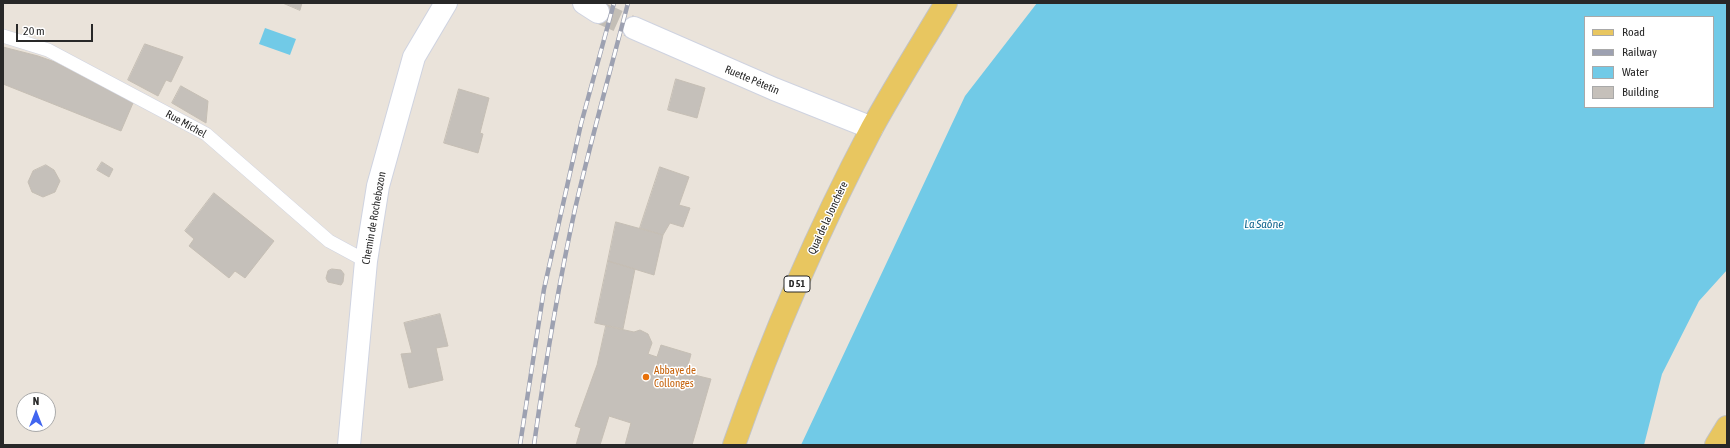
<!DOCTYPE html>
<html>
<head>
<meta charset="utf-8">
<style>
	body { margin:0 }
	#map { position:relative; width:1730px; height:448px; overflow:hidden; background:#eae3da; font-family:"Asap Condensed",sans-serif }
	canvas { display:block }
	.frame { position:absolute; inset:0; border:4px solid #282828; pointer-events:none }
	.legend { position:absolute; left:1584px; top:16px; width:130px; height:92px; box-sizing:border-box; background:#fff; border:1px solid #a9a9a9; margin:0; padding:5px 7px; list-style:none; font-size:12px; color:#282828 }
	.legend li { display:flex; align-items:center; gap:8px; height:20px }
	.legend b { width:20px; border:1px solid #a9a9a9 }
	.north { position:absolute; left:16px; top:392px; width:40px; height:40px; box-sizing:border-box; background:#fff; border:1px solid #a9a9a9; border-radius:50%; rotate:0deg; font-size:11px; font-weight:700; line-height:16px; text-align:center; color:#282828 }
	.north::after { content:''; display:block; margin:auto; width:14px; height:18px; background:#4165f0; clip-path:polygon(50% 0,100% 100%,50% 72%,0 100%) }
	.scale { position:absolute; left:16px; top:24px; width:77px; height:18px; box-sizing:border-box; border:2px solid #282828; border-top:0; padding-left:5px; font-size:12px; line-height:14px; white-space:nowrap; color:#282828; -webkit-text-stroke:3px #fff; paint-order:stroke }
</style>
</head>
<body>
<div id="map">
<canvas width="1730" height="448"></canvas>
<div class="frame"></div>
<ul class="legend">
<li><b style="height:5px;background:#e8c660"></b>Road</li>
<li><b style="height:5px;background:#9da1b1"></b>Railway</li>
<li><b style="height:11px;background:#71cae7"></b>Water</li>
<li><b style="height:11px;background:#c5c0ba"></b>Building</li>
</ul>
<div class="north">N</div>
<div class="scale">20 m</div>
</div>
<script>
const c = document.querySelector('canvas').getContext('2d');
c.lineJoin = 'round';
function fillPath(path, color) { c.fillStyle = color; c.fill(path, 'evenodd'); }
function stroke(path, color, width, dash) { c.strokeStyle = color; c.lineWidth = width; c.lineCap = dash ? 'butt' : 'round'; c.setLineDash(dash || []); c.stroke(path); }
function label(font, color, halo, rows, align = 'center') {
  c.font = font + ' "Asap Condensed",sans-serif'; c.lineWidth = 3; c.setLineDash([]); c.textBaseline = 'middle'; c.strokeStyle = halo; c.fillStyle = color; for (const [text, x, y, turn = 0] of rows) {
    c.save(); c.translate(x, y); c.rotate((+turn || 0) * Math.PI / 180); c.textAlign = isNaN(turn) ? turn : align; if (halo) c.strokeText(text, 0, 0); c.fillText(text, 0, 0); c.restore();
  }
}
const water = new Path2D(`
	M1037 3H1727V270L1699 301 1662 374 1644 445H801L965 96ZM1585 17H1713V107H1585Z
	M265 28 296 39 290 55 259 44Z`);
const building = new Path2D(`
	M283 3H302L300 10Z
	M145 44 183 57 171 82 166 80 158 96 128 80Z
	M3 47 38 56 55 62 133 103 121 131 3 84Z
	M676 79 705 88 697 118 668 110Z
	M181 86 208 101 206 123 172 103Z
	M459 89 489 98 480 133 483 134 478 153 444 143Z
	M102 162 113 169 109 177 97 170Z
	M46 165 54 170 60 181 55 192 43 197 32 192 28 182 33 171Z
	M660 167 689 177 679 205 690 208 683 227 670 223 663 235 640 228Z
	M214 193 274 241 245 278 235 271 229 278 189 246 194 239 185 231Z
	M616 222 663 235 654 275 608 261Z
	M608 261 635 269 623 329 595 323Z
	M332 269 341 270 344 274 343 282 341 285 328 282 326 278 328 271Z
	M440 314 448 346 436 348 443 380 409 388 401 354 412 353 404 323Z
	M606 326 634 332 640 330 648 334 652 343 648 354 657 357 661 345 691 354 686 373 711 379 692 445H625L631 423 609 416 600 445H576L581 428 575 426 597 365Z`);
const minorTunnel = new Path2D(`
	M598 12 634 28`);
const service = new Path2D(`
	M3 36 48 50 206 134 329 241 366 261`);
const minor = new Path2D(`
	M584 3 598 12
	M634 28 774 89 872 128
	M349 445 366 261 378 186 414 57 446 3`);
const primary = new Path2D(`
	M734 445C772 336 818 230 872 128 895 86 921 45 946 3
	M1716 445 1727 427`);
const rail = new Path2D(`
	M520 445 544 289 581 124 614 3
	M534 445C545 366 558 287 575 209 591 140 610 72 628 3`);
const markers = [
	[646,377,4,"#e8710a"]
];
const shields = [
	[797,284,26]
];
const shieldNames = [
	["D 51",797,284]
];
const streetNames = [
	["Ruette Pétetin",752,80,23],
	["Rue Michel",186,124,29],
	["Chemin de Rochebozon",374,218,-80],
	["Quai de la Jonchère",828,218,-65]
];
const foodNames = [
	["Abbaye de",654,371],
	["Collonges",654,384]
];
const waterNames = [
	["La Saône",1264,224]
];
fillPath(water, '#71cae7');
fillPath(building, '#c5c0ba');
stroke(building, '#c5beb4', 1);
stroke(minorTunnel, '#c3beb6', 22, [22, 11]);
stroke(service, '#cfd3e0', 14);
stroke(minor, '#cfd3e0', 24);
stroke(primary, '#c3c3c3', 24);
stroke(service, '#fff', 13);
stroke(minor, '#fff', 22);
stroke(primary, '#e8c660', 22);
stroke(rail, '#9da1b1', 4.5);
stroke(rail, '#fff', 3, [9]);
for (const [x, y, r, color] of markers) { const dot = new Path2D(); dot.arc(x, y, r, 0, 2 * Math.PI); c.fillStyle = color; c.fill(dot); stroke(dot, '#fff', 1.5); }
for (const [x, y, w] of shields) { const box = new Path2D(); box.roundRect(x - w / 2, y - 8, w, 16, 3); c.fillStyle = '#fff'; c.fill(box); stroke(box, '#282828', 1); }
label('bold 10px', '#282828', null, shieldNames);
label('11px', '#282828', '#fff', streetNames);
label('11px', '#c56008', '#fff', foodNames, 'left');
label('italic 12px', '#146790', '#fff', waterNames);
</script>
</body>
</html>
